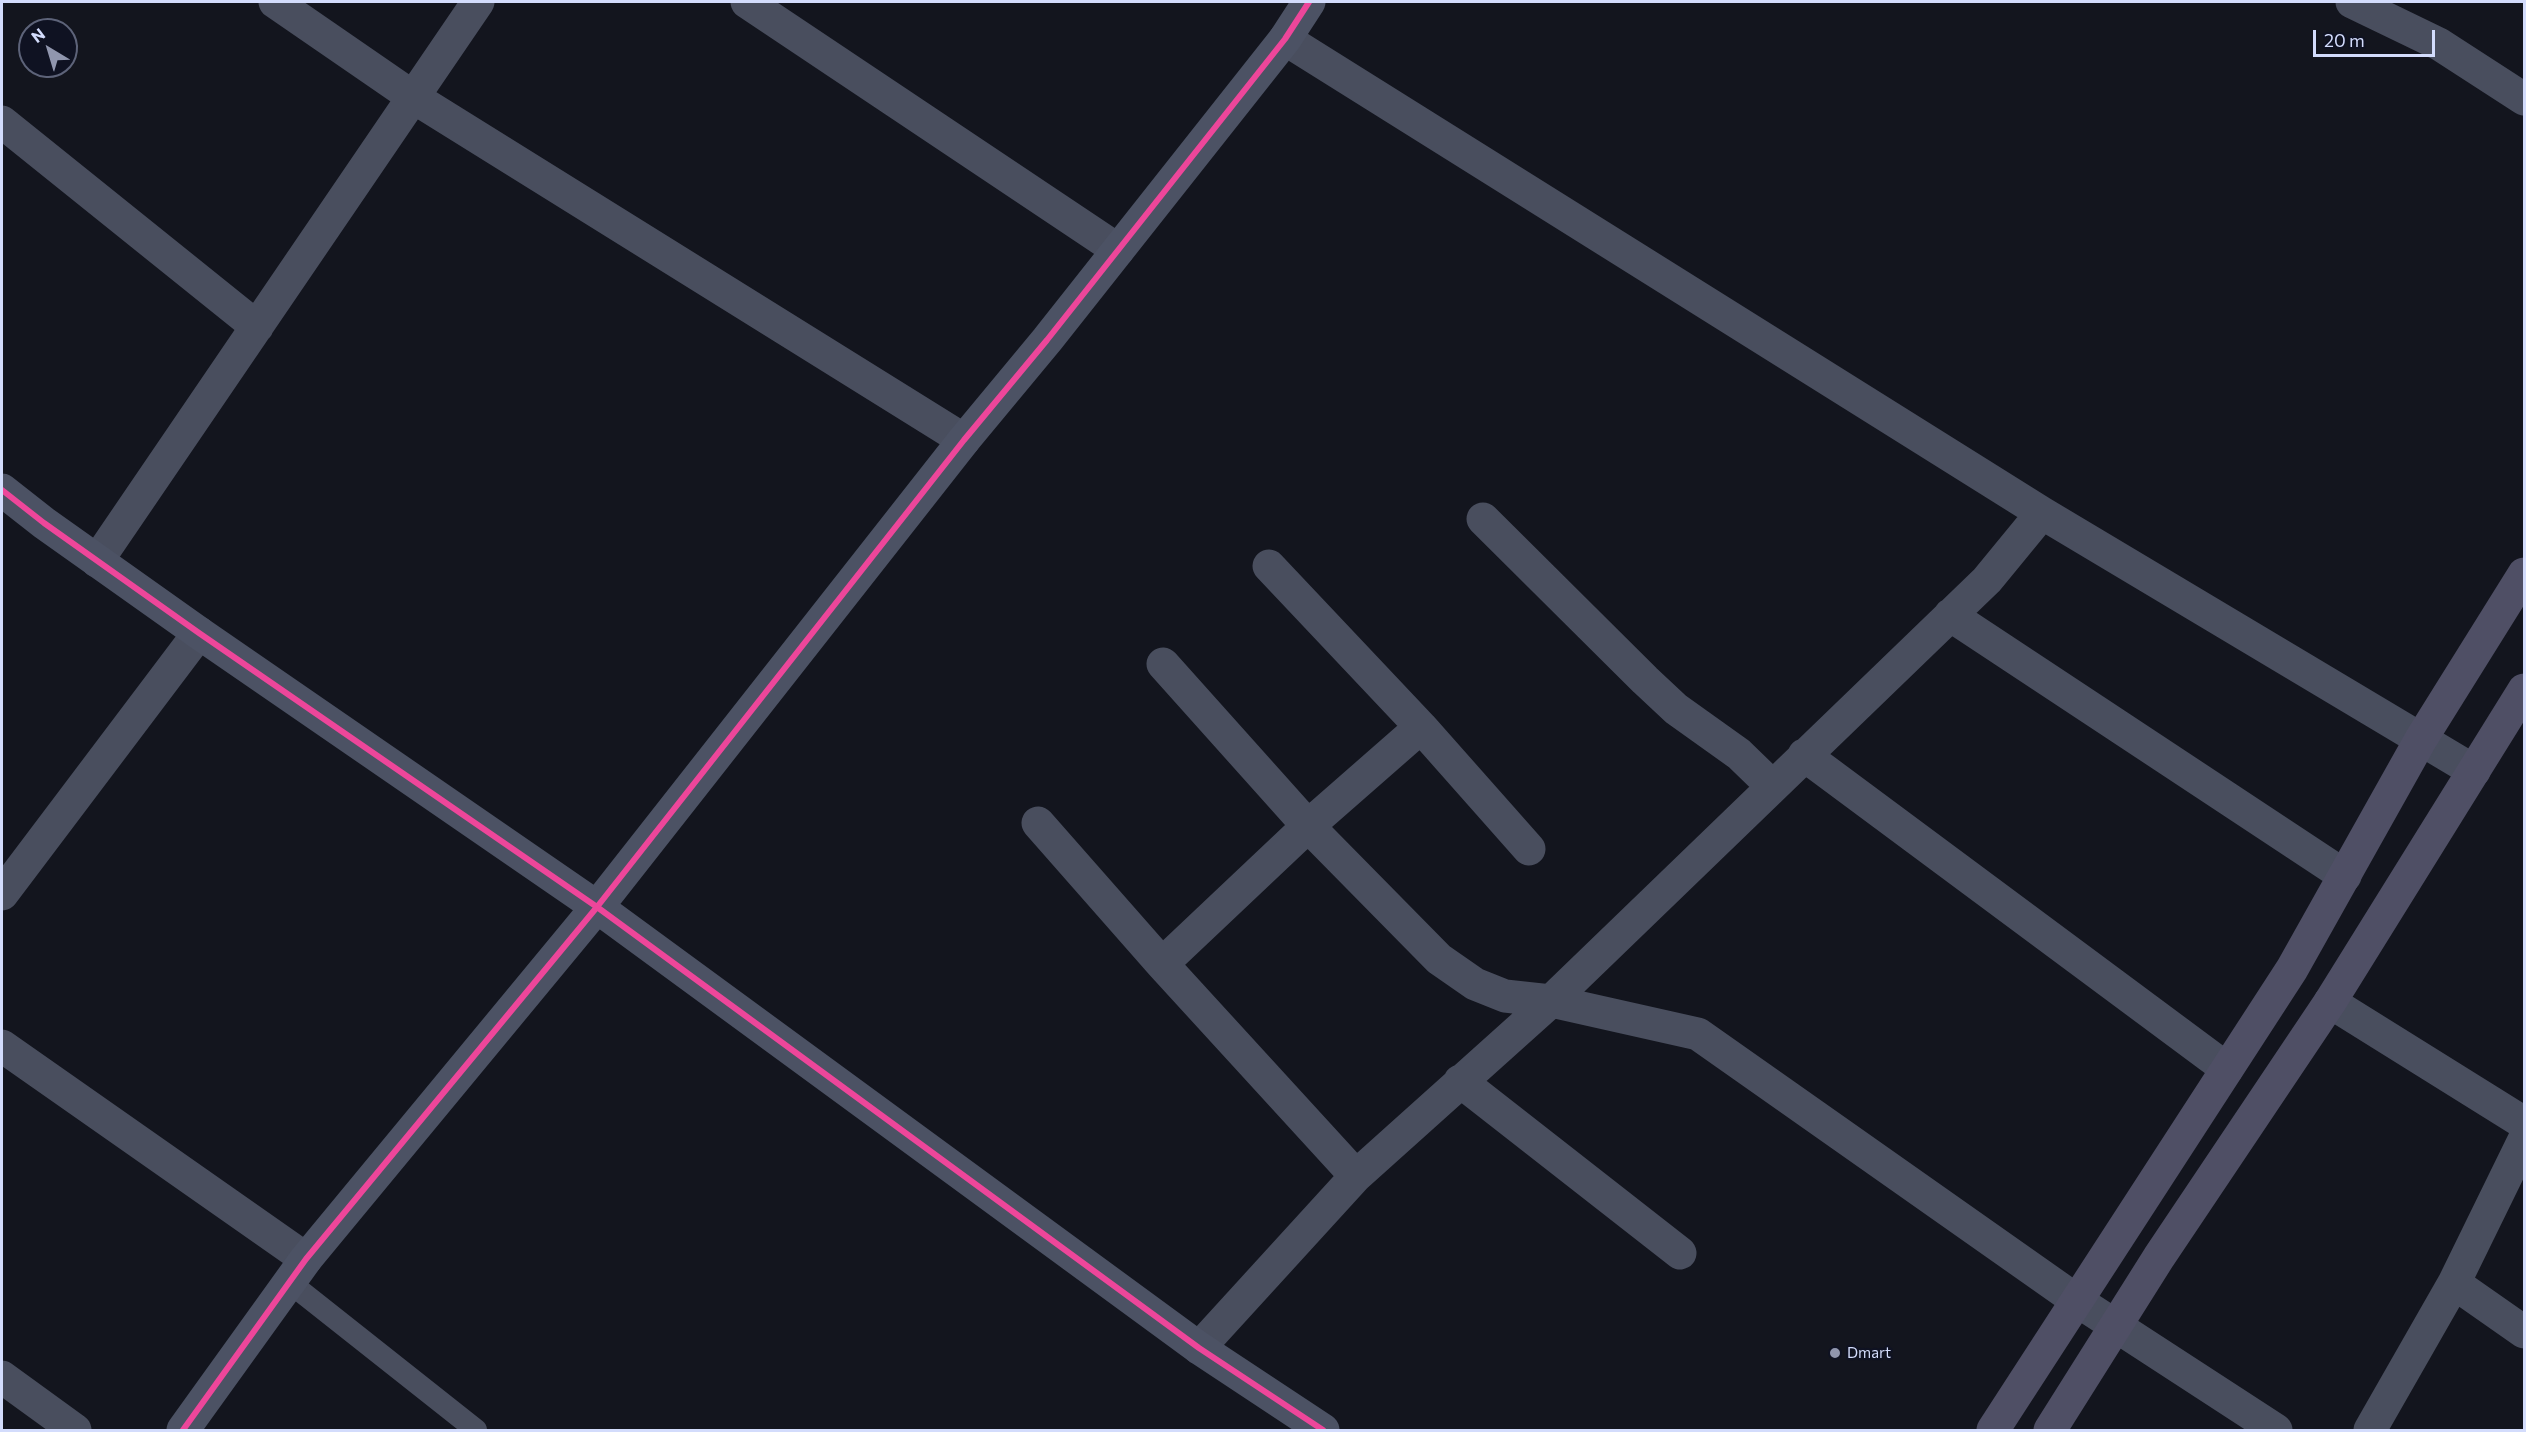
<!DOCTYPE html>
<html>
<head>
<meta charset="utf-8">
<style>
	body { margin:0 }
	#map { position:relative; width:2526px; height:1432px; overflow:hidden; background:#13151e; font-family:Commissioner,sans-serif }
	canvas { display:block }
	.frame { position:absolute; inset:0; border:3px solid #d3dcfc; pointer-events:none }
	.north { position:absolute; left:18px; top:18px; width:60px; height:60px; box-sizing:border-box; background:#0f1222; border:2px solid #5d6379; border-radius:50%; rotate:322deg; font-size:16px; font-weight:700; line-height:24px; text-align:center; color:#d3dcfc }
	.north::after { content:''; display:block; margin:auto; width:21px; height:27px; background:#9096ae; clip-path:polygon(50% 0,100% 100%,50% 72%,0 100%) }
	.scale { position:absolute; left:2313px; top:30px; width:122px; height:27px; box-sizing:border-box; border:3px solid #d3dcfc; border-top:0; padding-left:8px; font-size:18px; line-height:21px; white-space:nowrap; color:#d3dcfc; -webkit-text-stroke:4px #0f1222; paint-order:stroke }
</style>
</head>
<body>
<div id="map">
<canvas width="2526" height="1432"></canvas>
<div class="frame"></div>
<div class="north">N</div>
<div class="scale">20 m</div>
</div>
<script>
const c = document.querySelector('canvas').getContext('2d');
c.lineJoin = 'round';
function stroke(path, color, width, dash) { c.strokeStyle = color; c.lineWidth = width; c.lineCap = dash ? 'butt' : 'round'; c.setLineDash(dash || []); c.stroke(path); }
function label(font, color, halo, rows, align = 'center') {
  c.font = font + ' Commissioner,sans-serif'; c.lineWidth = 4.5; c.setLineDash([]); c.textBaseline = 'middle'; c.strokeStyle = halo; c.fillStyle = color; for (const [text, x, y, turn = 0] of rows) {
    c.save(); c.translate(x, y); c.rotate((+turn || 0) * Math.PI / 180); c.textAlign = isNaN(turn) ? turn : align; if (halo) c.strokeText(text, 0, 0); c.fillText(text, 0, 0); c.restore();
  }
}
const lane = new Path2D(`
	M289 1282 476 1430`);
const street = new Path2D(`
	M275 2 413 97 964 440
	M747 2 1118 250
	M2352 2 2439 44 2524 99
	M1285 39 2042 513 2474 771
	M2 122 257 327
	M1483 519 1645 680 1676 709 1739 754 1772 786
	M97 561 478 2
	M1269 566 1421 727 1529 849
	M1950 615 2345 876
	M1163 664 1308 826 1439 959 1475 984 1505 996 1551 1001 1698 1034 2076 1300 2276 1430
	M1804 755 2227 1069
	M1038 823 1162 964 1356 1176
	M2 894 199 633
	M1162 964 1308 826 1421 727
	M2330 1002 2524 1123
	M2 1046 306 1259
	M1460 1081 1680 1253
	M2454 1283 2524 1332
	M1199 1348 1356 1176 1551 1001 1987 580 2042 513
	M2 1377 75 1430
	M2370 1430 2454 1283 2524 1140`);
const secondary = new Path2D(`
	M2 490 44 523 199 633 597 907 1199 1348 1323 1430
	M183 1430 306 1259 597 907 964 440 1047 340 1285 39 1309 2`);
const primary = new Path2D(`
	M1993 1430 2292 969 2421 739 2524 574
	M2050 1430 2159 1257 2330 1002 2524 690`);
const cycleway = new Path2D(`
	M2 490 44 523 199 633 597 907 1199 1348 1323 1430
	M183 1430 306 1259 597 907 964 440 1047 340 1285 39 1309 2`);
const markers = [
	[1835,1353,6,"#9096ae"]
];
const poiNames = [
	["Dmart",1847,1353]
];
stroke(lane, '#494e5e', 22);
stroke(street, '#494e5e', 33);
stroke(secondary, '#4c5264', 33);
stroke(primary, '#4f4f65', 33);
stroke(cycleway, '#ed469a', 6);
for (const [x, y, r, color] of markers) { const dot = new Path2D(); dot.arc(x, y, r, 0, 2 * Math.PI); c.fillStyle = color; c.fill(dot); stroke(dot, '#0f1222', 2); }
label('15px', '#d3dcfc', '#0f1222', poiNames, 'left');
</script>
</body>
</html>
